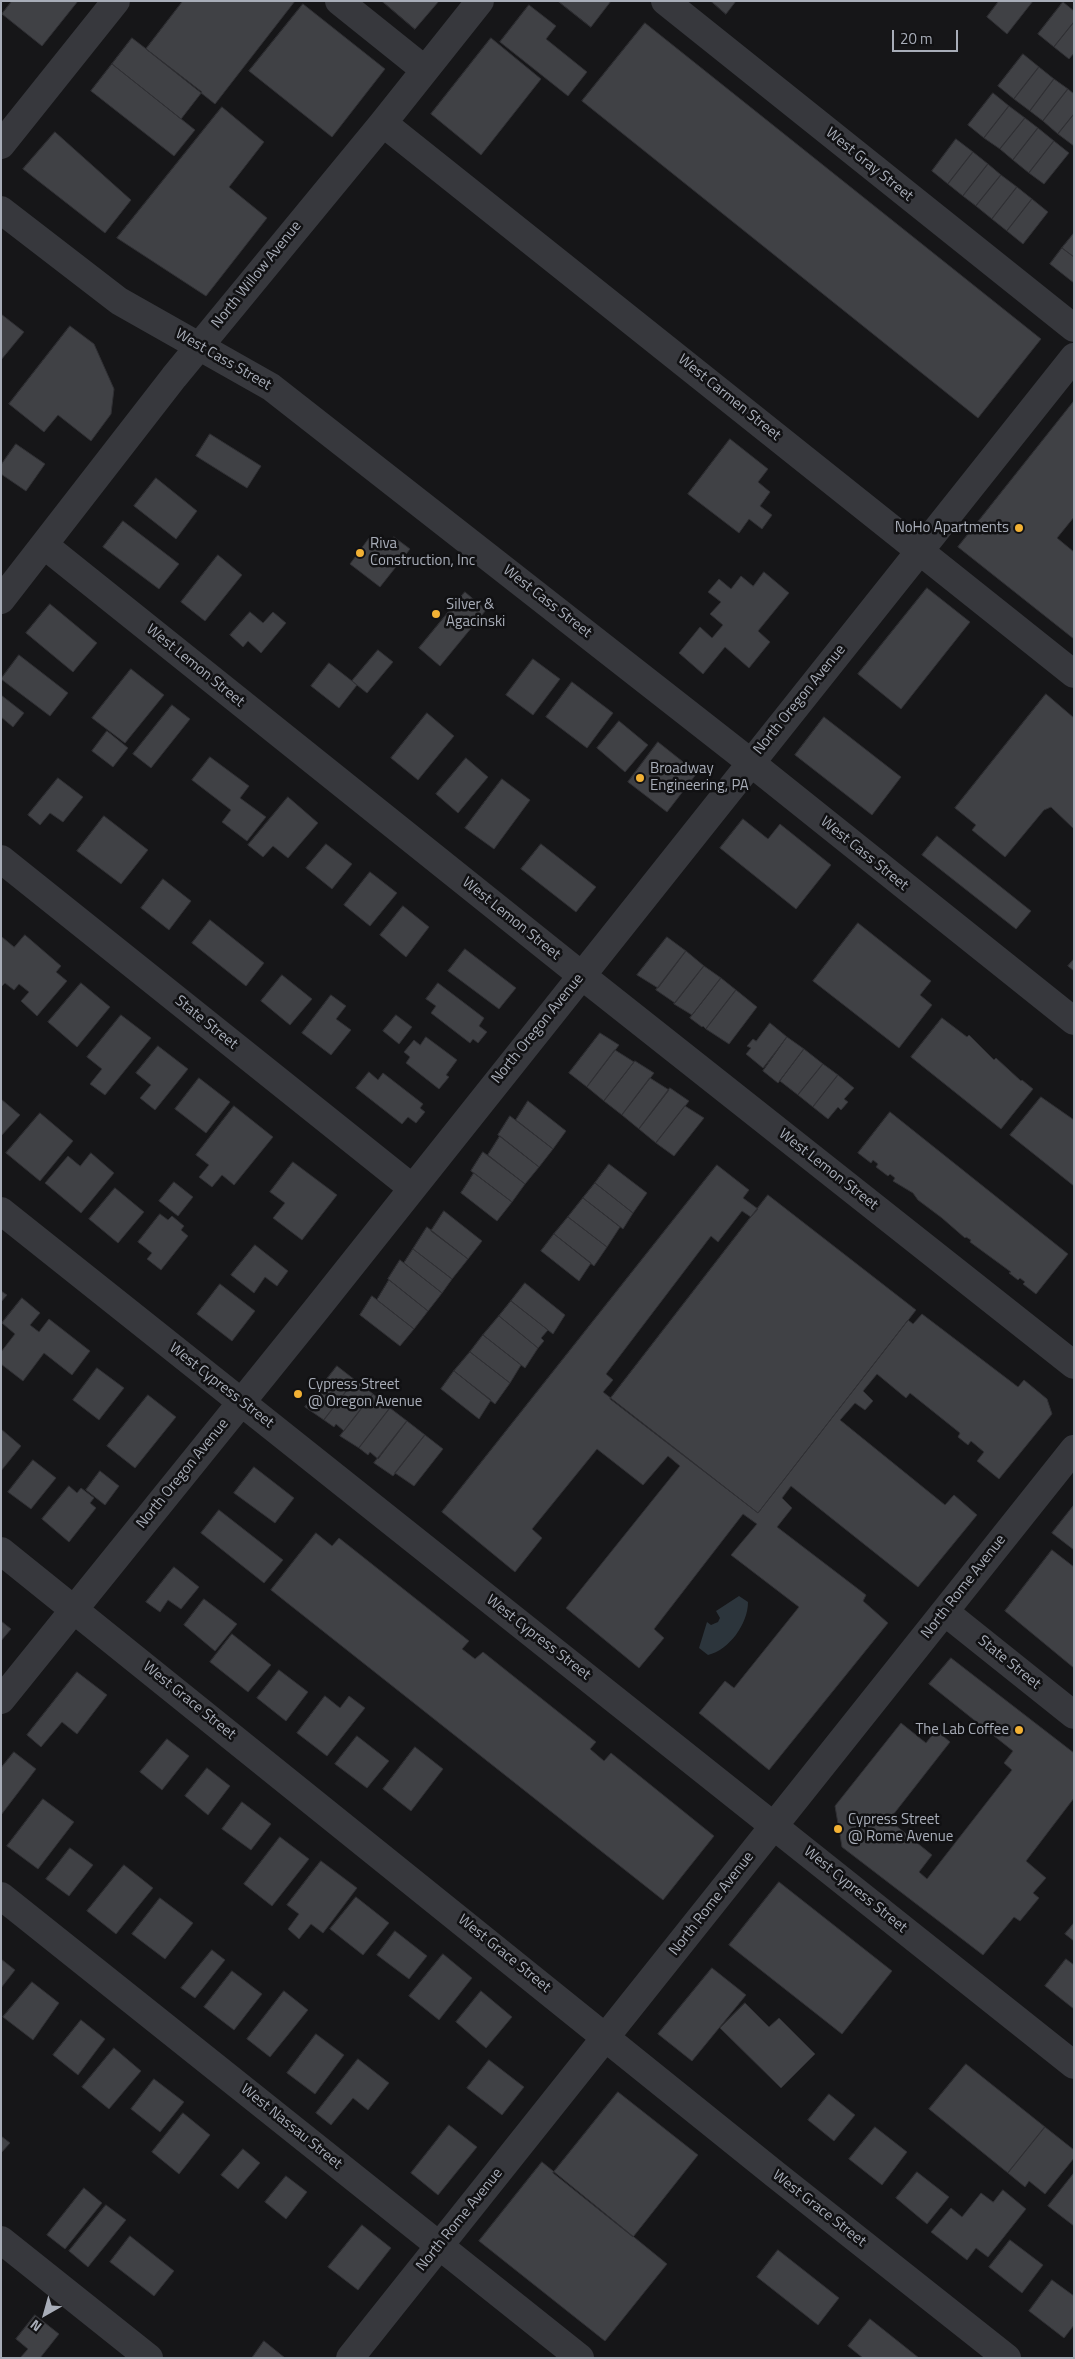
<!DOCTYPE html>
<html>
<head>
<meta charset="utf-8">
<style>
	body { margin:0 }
	#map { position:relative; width:1075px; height:2359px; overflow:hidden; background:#161618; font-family:"Titillium Web",sans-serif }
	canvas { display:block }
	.frame { position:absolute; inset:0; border:2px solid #a8adb8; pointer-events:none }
	.north { position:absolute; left:20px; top:2289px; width:50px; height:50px; -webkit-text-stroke:4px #111113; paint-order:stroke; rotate:218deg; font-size:14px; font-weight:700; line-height:20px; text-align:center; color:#a8adb8 }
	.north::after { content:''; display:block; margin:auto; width:18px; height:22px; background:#a8adb8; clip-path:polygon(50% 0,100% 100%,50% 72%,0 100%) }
	.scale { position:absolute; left:892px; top:30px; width:66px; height:22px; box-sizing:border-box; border:2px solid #a8adb8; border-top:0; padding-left:6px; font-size:15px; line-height:18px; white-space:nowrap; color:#a8adb8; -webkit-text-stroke:4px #111113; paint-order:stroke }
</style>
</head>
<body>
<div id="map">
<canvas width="1075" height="2359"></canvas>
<div class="frame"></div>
<div class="north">N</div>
<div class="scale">20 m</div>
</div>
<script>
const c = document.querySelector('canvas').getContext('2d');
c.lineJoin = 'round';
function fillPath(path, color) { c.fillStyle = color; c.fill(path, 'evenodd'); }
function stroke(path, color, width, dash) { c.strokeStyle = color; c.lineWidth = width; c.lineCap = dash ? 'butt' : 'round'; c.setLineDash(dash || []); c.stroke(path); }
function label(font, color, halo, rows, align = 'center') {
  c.font = font + ' "Titillium Web",sans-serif'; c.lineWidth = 5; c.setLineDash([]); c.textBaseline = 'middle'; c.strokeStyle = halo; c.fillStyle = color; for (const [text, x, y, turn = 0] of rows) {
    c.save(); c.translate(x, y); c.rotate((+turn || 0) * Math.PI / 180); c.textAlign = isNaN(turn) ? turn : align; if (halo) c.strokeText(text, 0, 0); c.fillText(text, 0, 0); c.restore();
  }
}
const water = new Path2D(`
	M739 1596 748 1602C748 1624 729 1650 708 1655L699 1648 707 1622 711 1625 718 1622 720 1618 716 1611Z`);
const building = new Path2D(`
	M12 1H78L42 46 2 14Z
	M183 1H295L215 104 146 49Z
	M382 1H439L415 29Z
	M558 1H611L591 27Z
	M711 1H736L726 14Z
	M999 1H1033L1007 34 987 17Z
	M1063 2 1074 11V22L1054 47 1038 34Z
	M303 4 385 69 332 137 249 71Z
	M529 5 556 26 546 39 587 72 568 96 500 42Z
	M1074 22V53L1069 59 1054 47Z
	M645 23 1041 339 978 418 582 101Z
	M132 38 202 92 181 119 112 64Z
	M491 38 541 79 481 155 431 114Z
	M1023 54 1039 67 1014 99 998 86Z
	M112 64 195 130 174 156 91 91Z
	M1039 67 1054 79 1030 111 1014 99Z
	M1054 79 1068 89 1043 121 1030 111Z
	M1068 89 1074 94V114L1058 134 1043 121Z
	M993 93 1009 106 984 138 968 125Z
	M1009 106 1025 118 1000 149 984 138Z
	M222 107 264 142 229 187 267 218 206 296 117 238Z
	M1074 114V146L1058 134Z
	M1025 118 1038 128 1013 160 1000 149Z
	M1038 128 1054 141 1029 173 1013 160Z
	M55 132 131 200 105 233 23 169Z
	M956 139 973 152 948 184 932 171Z
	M1054 141 1069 153 1044 184 1029 173Z
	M973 152 988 164 963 196 948 184Z
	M988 164 1001 175 976 206 963 196Z
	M1001 175 1017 187 992 219 976 206Z
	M1017 187 1032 199 1007 231 992 219Z
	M1032 199 1048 212 1023 244 1007 231Z
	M1074 233V257L1062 248Z
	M1062 248 1074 257V283L1050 264Z
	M1 314 24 332 1 360Z
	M70 326 94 344 114 389 111 414 91 441 58 415 44 432 9 404Z
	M1074 401V517L1057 538 1074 552V639L958 547Z
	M210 434 261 466 247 488 196 456Z
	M730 439 768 469 758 482 770 492 760 506 772 515 762 529 749 519 739 533 688 494Z
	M16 444 45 464 26 491 1 474V465Z
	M156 478 197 511 176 539 134 506Z
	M123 521 179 564 159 589 103 547Z
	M394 537 410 549 380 587 350 564 369 538 385 550Z
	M218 555 242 575 205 621 181 602Z
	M764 572 789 593 758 631 770 642 749 668 725 647 703 674 679 653 700 627 712 638 723 625 710 614 721 602 708 592 719 579 731 589 741 576 753 586Z
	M927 588 970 622 901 709 858 674Z
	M465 592 486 610 440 666 419 648Z
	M50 604 97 643 73 672 26 633Z
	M250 612 263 623 273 612 286 623 261 653 248 641 243 647 230 635Z
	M378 650 393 662 367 693 352 681Z
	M19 655 68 693 50 716 1 679Z
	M533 659 560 679 533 715 506 695Z
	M329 663 357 685 339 708 311 686Z
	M131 669 164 695 125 743 92 718Z
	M572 682 613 713 587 748 546 717Z
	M1046 694 1074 718V829L1051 807 1044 810 1005 857 972 830 976 825 955 808Z
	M1 695 24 713 13 727 1 717Z
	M172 705 190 719 151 768 133 754Z
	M427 713 454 736 418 780 391 758Z
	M824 717 901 777 872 815 795 755Z
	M619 721 648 745 625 772 597 748Z
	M107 731 128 748 113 767 92 751Z
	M658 742 697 773 667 812 628 782Z
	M210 757 249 786 240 798 266 817 247 841 222 822 231 810 192 780Z
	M466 758 488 777 458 813 436 794Z
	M58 778 83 797 63 822 50 813 40 825 28 815Z
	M502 779 530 800 494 849 465 828Z
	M288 797 318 823 288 858 273 846 263 857 248 845Z
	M104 816 148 850 121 884 77 851Z
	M743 819 768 839 780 824 831 865 796 909 720 848Z
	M937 836 1031 911 1016 929 922 855Z
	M326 844 352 864 332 889 306 868Z
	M541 844 596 887 576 912 521 869Z
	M370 872 397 893 370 926 344 905Z
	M163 879 191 901 169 930 141 908Z
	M403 906 429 927 406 957 380 935Z
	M210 920 264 963 246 986 192 943Z
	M858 923 931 981 920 995 932 1005 899 1048 813 981Z
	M25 935 61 966 56 972 67 981 37 1016 21 1001 29 992 19 984 14 990 5 983 1 987V938L2 937 14 947Z
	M667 937 686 951 658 988 637 975Z
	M465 949 516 988 499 1009 448 971Z
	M686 951 704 966 675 1003 656 990Z
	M1074 959V971L1068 966Z
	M704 966 721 978 692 1015 674 1004Z
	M282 975 312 999 290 1025 261 1001Z
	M721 978 736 990 706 1029 703 1026 702 1027 690 1018Z
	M81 983 110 1007 77 1047 48 1022Z
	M438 983 484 1018 479 1026 487 1032 478 1043 473 1039 470 1043 431 1013 436 1006 426 999Z
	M736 990 757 1007 729 1044 706 1029Z
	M331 995 346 1006 336 1019 351 1030 331 1055 302 1033Z
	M121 1015 151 1038 105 1095 90 1084 102 1069 87 1057Z
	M396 1015 412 1027 399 1044 383 1031Z
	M942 1018 967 1037 969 1035 994 1060 996 1058 1021 1081 1022 1080 1033 1089 1001 1129 911 1057Z
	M770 1023 787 1037 763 1068 746 1054 751 1048 747 1046 753 1039 756 1041Z
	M600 1033 619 1045 587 1087 569 1073Z
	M426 1037 457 1060 446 1075 449 1077 439 1089 406 1063 410 1057 404 1052 414 1040 420 1045Z
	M787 1037 804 1049 778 1083 763 1071Z
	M158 1046 188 1069 155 1110 140 1098 151 1085 136 1073Z
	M804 1049 823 1064 798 1095 780 1081Z
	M615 1050 634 1062 604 1101 587 1087Z
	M635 1061 654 1073 622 1115 604 1101Z
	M823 1064 838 1075 813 1107 798 1095Z
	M369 1072 378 1080 383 1073 423 1104 420 1108 425 1112 416 1123 408 1117 402 1124 356 1088Z
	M838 1075 854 1088 844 1099 848 1102 841 1110 838 1107 828 1119 813 1107Z
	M199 1078 230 1102 206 1133 175 1109Z
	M650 1078 669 1090 639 1129 622 1115Z
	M670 1088 689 1101 656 1143 639 1129Z
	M1041 1097 1074 1120V1186L1010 1135Z
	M1 1099 20 1115 1 1136Z
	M528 1101 566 1131 553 1149 516 1120Z
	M234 1106 273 1137 234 1185 222 1175 212 1187 199 1177 209 1165 196 1155Z
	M685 1106 704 1118 674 1156 656 1143Z
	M890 1112 1068 1254 1036 1294 1023 1284 1025 1282 1020 1278 1018 1280 1009 1273 1011 1272 970 1242 971 1240 966 1237 965 1238 942 1218 918 1200 913 1193 893 1181 895 1178 890 1174 888 1176 876 1167 878 1164 873 1160 871 1163 858 1153Z
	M40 1113 73 1141 40 1181 6 1153Z
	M510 1116 553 1149 539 1167 498 1135Z
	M500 1136 539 1167 525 1184 488 1155Z
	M483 1152 525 1184 512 1202 471 1171Z
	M91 1153 114 1173 81 1213 45 1183 68 1156 80 1166Z
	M293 1162 337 1195 302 1240 273 1218 285 1203 270 1192Z
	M609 1164 647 1193 633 1213 595 1183Z
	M717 1165 749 1190 743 1198 758 1209 751 1217 742 1211 718 1242 711 1236 606 1374 613 1380 603 1392 758 1513 908 1320 913 1324 922 1314 1018 1387 1024 1380 1047 1399 1052 1414 999 1479 977 1461 984 1452 971 1441 968 1445 958 1437 960 1433 910 1393 906 1398 877 1374 863 1391 873 1401 865 1410 855 1403 840 1420 945 1505 954 1495 977 1515 918 1587 791 1486 782 1498 792 1508 777 1527 866 1595 863 1601 888 1623 769 1770 699 1713 725 1681 734 1688 799 1607 731 1555 757 1524 743 1514 654 1629 664 1638 639 1668 566 1608 680 1466 668 1456 643 1485 597 1449 532 1529 542 1538 515 1572 442 1512Z
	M474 1173 512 1202 497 1221 461 1193Z
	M174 1182 193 1197 178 1216 159 1201Z
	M595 1183 633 1213 623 1229 583 1198Z
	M115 1188 144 1212 118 1243 89 1219Z
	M768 1195 916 1310 758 1513 610 1399Z
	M583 1198 620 1227 607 1247 568 1217Z
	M444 1211 482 1241 468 1259 431 1231Z
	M160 1214 168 1220 172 1216 184 1226 181 1230 188 1236 161 1270 147 1259 152 1253 138 1242Z
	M568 1217 607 1247 594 1266 554 1234Z
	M427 1227 468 1259 452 1279 413 1249Z
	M554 1234 591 1263 579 1281 541 1251Z
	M255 1245 288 1271 277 1286 265 1277 254 1293 231 1275Z
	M413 1249 452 1279 442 1293 404 1263Z
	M400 1260 442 1293 428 1311 388 1279Z
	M389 1280 428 1311 414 1329 377 1300Z
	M525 1283 565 1315 553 1334 511 1301Z
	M220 1284 255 1311 232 1341 197 1314Z
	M1 1291 7 1295 1 1302Z
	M372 1296 414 1329 400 1346 360 1315Z
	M22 1298 40 1313 30 1325 39 1332 49 1319 90 1351 72 1375 44 1353 23 1381 1 1364V1352L15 1334 2 1323Z
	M511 1301 548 1330 541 1338 544 1341 538 1348 499 1316Z
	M499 1316 538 1348 525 1368 483 1335Z
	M483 1335 521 1365 510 1383 470 1352Z
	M470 1352 510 1383 495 1404 454 1371Z
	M337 1366 355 1380 324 1420 305 1407Z
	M97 1368 124 1388 99 1420 73 1400Z
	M454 1371 491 1400 479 1419 441 1389Z
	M355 1380 373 1394 344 1431 336 1424 334 1427 324 1420Z
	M373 1394 390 1408 359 1448 340 1436Z
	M148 1395 176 1417 135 1468 107 1446Z
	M390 1408 407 1421 378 1459 370 1452 368 1455 359 1448Z
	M407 1421 425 1435 393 1476 374 1463Z
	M1 1429 21 1446 1 1471Z
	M425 1435 443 1449 414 1486 395 1473Z
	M33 1460 56 1478 31 1509 8 1492Z
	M254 1467 294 1498 275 1523 234 1493Z
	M100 1471 119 1486 105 1505 86 1490Z
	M69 1486 77 1493 81 1488 94 1498 90 1503 96 1508 69 1542 42 1519Z
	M1074 1505V1550L1052 1533Z
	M219 1510 283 1560 264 1583 201 1533Z
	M316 1533 332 1546 339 1538 469 1641 462 1649 475 1659 483 1652 596 1742 590 1749 604 1761 611 1753 714 1836 663 1900 271 1590Z
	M1052 1550 1074 1567V1668L1005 1611Z
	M174 1567 199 1587 181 1609 168 1600 160 1612 146 1602Z
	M204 1599 237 1624 215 1651 184 1625Z
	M1 1621 11 1629 1 1641Z
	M232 1634 271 1665 248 1692 210 1662Z
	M951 1658 1074 1753V1798L1026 1861 1046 1878 1033 1893 1039 1898 1020 1921 1014 1917 983 1955 842 1847 835 1806 901 1723 926 1743 936 1730 950 1742 889 1820 932 1855 919 1872 927 1879 1012 1770 1004 1763 1013 1751 929 1684Z
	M279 1670 308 1692 286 1721 257 1698Z
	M77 1672 107 1695 77 1734 62 1722 41 1747 27 1735Z
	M325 1696 340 1708 349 1696 365 1708 327 1756 297 1733Z
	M357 1736 389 1761 367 1788 335 1764Z
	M167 1739 189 1756 162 1790 140 1772Z
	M415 1747 443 1769 411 1811 383 1789Z
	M14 1752 36 1769 1 1815V1768Z
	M207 1768 230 1786 208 1815 185 1796Z
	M43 1799 74 1822 38 1869 7 1846Z
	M242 1802 271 1824 251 1850 222 1829Z
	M280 1837 309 1859 272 1906 244 1884Z
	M70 1848 93 1865 69 1896 46 1879Z
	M321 1861 357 1888 323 1933 311 1924 299 1939 288 1929 299 1914 287 1905Z
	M124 1865 153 1888 116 1934 87 1911Z
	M779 1882 892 1971 842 2034 729 1945Z
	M356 1897 389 1923 363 1955 330 1929Z
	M160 1898 193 1923 165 1959 132 1934Z
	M1074 1923V1941L1065 1934Z
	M395 1931 427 1956 409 1979 377 1955Z
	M212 1950 225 1960 195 1998 181 1988Z
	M443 1954 472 1978 439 2020 409 1996Z
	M1 1959 15 1970 1 1988Z
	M1066 1959 1074 1965V2009L1045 1986Z
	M712 1968 746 1995 692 2061 658 2034Z
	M232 1971 262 1994 234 2030 204 2007Z
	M32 1982 59 2003 33 2040 3 2017Z
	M284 1991 308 2010 270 2057 247 2039Z
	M481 1991 512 2017 486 2048 456 2022Z
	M745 2003 769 2027 779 2018 815 2054 781 2088 720 2028Z
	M81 2020 105 2039 78 2075 53 2055Z
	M316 2034 344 2055 315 2094 287 2073Z
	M114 2048 141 2071 109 2109 82 2087Z
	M358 2059 389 2083 368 2110 353 2098 331 2125 316 2113Z
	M489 2060 524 2087 502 2115 467 2088Z
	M966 2064 1045 2127 1008 2173 929 2109Z
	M154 2079 184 2102 160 2132 131 2109Z
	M618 2092 698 2155 633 2237 553 2173Z
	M829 2094 855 2115 834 2141 808 2120Z
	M183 2113 210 2135 179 2174 152 2152Z
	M449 2125 477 2147 438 2195 411 2173Z
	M875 2127 907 2152 882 2185 849 2159Z
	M1045 2127 1074 2150V2158L1045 2194 1029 2181 1025 2187 1008 2173Z
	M1 2136 10 2143 1 2153Z
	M243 2149 260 2163 238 2189 221 2175Z
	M542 2162 667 2264 605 2341 479 2241Z
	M917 2172 949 2197 927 2224 896 2198Z
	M1074 2173V2226L1048 2206Z
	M286 2176 307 2192 286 2219 265 2202Z
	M84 2188 102 2203 65 2249 47 2235Z
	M1003 2190 1026 2209 988 2257 976 2248 967 2260 931 2232 951 2208 962 2217 981 2193 993 2202Z
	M106 2205 126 2220 88 2267 69 2251Z
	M362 2225 391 2248 358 2290 328 2267Z
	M130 2236 174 2271 154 2296 110 2262Z
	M1010 2240 1043 2265 1022 2293 989 2267Z
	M778 2250 839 2298 818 2325 757 2277Z
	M1052 2280 1074 2296V2325L1064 2338 1029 2311Z
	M35 2315 59 2334 40 2358H20L28 2349 16 2339Z
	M870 2319 919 2358H863L848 2346Z
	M264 2341 285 2358H252Z`);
const minor = new Path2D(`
	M339 1 425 70
	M665 1 1074 328
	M383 123 1074 674
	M1 145 116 1
	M1 210 119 301 271 387 750 762 1074 1021
	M44 545 581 975 1074 1365
	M1 600 174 377 383 123 480 1
	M1 859 411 1187
	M1 1211 1074 2065
	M1 1551 776 2175 1007 2358
	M945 1612 1074 1715
	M1 1700 315 1311 1074 357
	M1 1896 580 2358
	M1 2240 149 2358
	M350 2358 1074 1449`);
const markers = [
	[1019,528,5,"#f2b134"],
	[360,553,5,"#f2b134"],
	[436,614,5,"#f2b134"],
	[640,778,5,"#f2b134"],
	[298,1394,5,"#f2b134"],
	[1019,1730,5,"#f2b134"],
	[838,1829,5,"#f2b134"]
];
const streetNames = [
	["West Gray Street",869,165,39],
	["North Willow Avenue",257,275,-51],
	["West Cass Street",223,360,30],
	["West Carmen Street",729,398,39],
	["West Cass Street",547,602,38],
	["West Lemon Street",195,666,39],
	["North Oregon Avenue",800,700,-51],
	["West Cass Street",864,854,39],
	["West Lemon Street",511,919,39],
	["State Street",206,1023,39],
	["North Oregon Avenue",538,1029,-51],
	["West Lemon Street",828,1170,38],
	["West Cypress Street",221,1386,38],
	["North Oregon Avenue",183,1474,-51],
	["North Rome Avenue",964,1587,-52],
	["West Cypress Street",538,1638,38],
	["State Street",1009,1663,39],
	["West Grace Street",189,1701,39],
	["West Cypress Street",855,1890,39],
	["North Rome Avenue",712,1904,-52],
	["West Grace Street",504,1954,39],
	["West Nassau Street",291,2127,39],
	["West Grace Street",819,2209,38],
	["North Rome Avenue",460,2220,-51]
];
const poiNames = [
	["NoHo Apartments",1009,528,"right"],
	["Riva",370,544],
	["Construction, Inc",370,561],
	["Silver &",446,605],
	["Agacinski",446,622],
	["Broadway",650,769],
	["Engineering, PA",650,786],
	["Cypress Street",308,1385],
	["@ Oregon Avenue",308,1402],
	["The Lab Coffee",1009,1730,"right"],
	["Cypress Street",848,1820],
	["@ Rome Avenue",848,1837]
];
fillPath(water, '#2c353c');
fillPath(building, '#404145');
stroke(building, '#303034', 1);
stroke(minor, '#37383d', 28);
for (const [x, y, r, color] of markers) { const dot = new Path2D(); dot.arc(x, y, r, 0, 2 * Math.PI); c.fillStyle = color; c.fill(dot); stroke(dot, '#111113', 2); }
label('15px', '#a8adb8', '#111113', streetNames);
label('15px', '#a8adb8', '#111113', poiNames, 'left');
</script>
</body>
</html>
